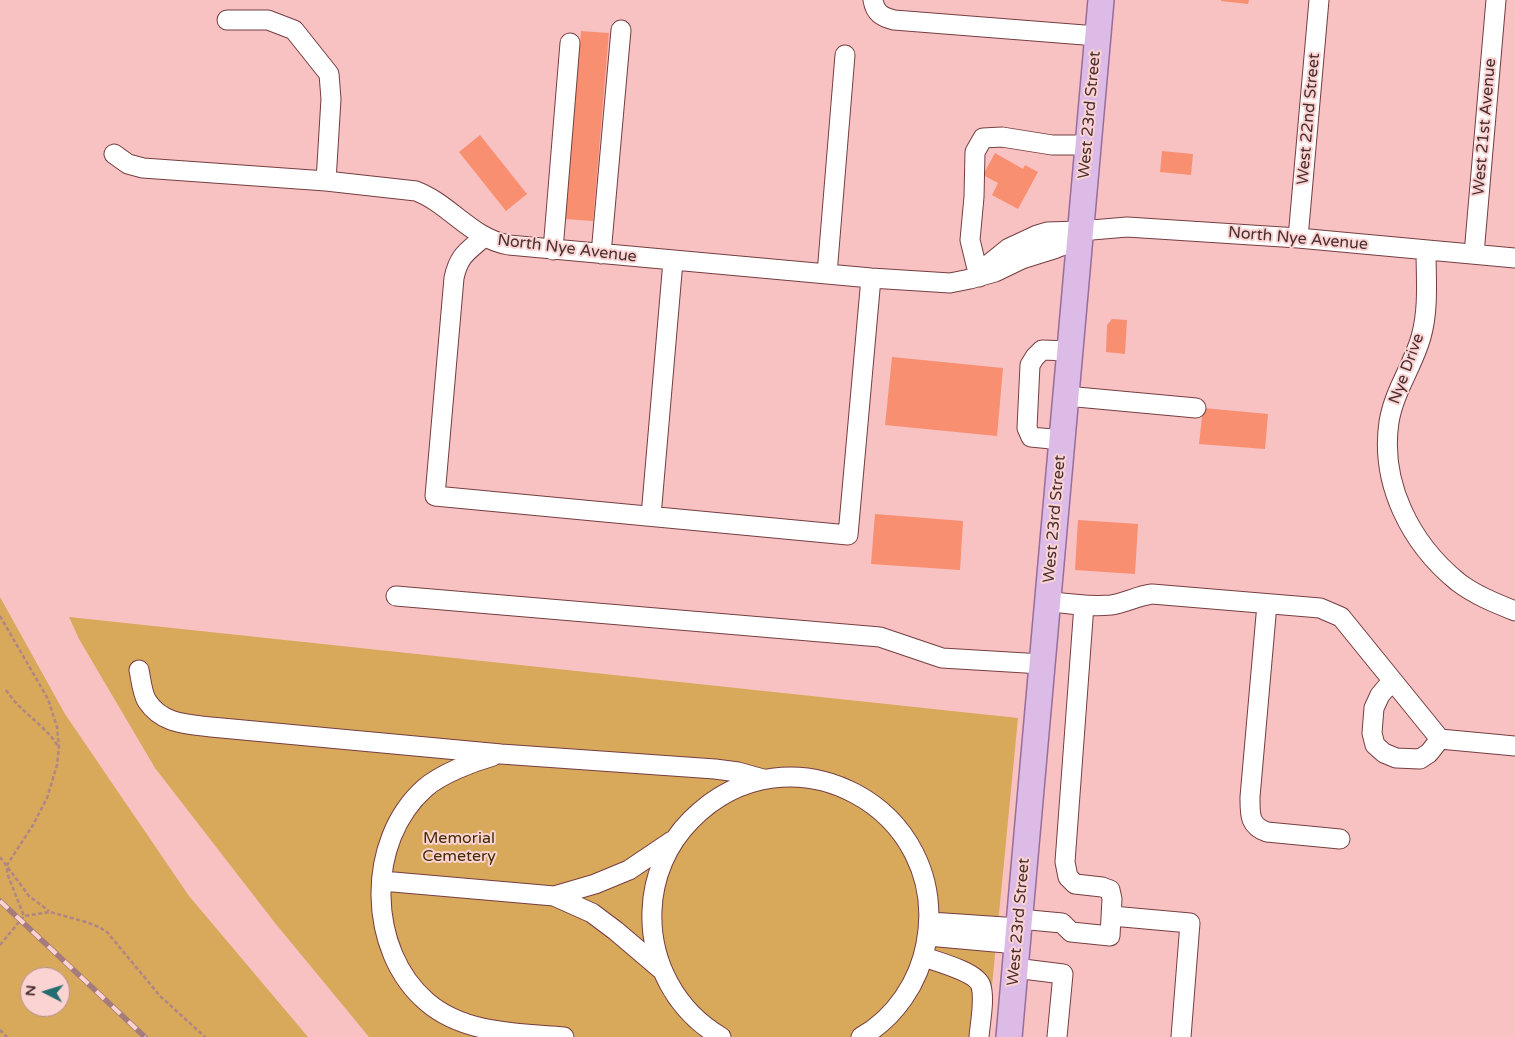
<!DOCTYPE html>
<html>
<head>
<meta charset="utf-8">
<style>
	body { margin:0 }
	#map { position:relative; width:1515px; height:1037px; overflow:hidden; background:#f8c2c3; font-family:"Varela Round",sans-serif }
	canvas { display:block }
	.north { position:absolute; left:20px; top:967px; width:50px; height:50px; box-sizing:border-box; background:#fcd3d3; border:1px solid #b49191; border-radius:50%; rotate:275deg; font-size:14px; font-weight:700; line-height:20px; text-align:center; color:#482e2e }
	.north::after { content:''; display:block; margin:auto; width:18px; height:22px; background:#216d6f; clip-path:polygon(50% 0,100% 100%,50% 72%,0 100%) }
</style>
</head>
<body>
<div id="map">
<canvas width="1515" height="1037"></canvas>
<div class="north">N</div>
</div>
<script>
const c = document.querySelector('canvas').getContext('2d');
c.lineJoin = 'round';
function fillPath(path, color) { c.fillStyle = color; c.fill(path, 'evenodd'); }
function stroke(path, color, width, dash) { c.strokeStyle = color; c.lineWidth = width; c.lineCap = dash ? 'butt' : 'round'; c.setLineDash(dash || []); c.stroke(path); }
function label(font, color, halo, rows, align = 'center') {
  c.font = font + ' "Varela Round",sans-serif'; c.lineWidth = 4; c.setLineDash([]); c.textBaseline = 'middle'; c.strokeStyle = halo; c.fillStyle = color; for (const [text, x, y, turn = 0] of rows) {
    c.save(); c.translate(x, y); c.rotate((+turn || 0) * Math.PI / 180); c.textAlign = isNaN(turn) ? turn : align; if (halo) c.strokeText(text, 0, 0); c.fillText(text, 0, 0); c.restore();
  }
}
const green = new Path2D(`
	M0 597 65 714 189 896 308 1037H0ZM30 977H60V1007H30Z
	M69 617 1018 718 987 1037H369L275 923 155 768 79 639Z`);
const building = new Path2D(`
	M1221 0H1249L1248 4 1221 1Z
	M581 31 609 33 593 221 565 219Z
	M480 135 527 194 506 211 459 152Z
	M1162 151 1193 154 1191 175 1160 172Z
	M995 153 1023 169 1025 165 1038 172 1018 209 992 195 998 183 983 175Z
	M1112 319 1127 320 1125 354 1106 352 1107 325Z
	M892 357 1003 368 997 436 885 425Z
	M1203 408 1268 414 1265 449 1199 444Z
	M875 514 963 521 960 570 871 564Z
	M1078 520 1138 524 1135 574 1075 570Z`);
const path = new Path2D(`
	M0 616 48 699 57 727 59 747 57 765 47 798 33 825 7 865V873L24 916
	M6 690C20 712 44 724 58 746
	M0 857 29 896 49 911
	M0 945 24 916 50 912 86 922 99 927 107 932 160 996 205 1037
	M0 1030 7 1037`);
const minor = new Path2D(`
	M873 0C875 13 882 17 894 20L1097 36
	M227 20H268L294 30 329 74 331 99 326 181
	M114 154 128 164 143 168 326 181 416 191C450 204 472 239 509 245L871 278 950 283 970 279 995 272 1022 259 1054 249 1064 245 1080 231
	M484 237C467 252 459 255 454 278L435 496 848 535 871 278
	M1298 238 1319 0
	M553 250 570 43
	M1426 250C1426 278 1429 309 1421 337 1413 366 1394 391 1389 422 1380 483 1410 543 1458 582 1475 595 1495 603 1515 611
	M601 254 621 30
	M1474 254 1496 0
	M827 274 845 55
	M980 276 988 265 1009 248 1037 235 1047 232 1080 231 1127 227 1298 238 1515 258
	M979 277 970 240 974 197 975 152 983 138 1002 137 1052 145H1087
	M1066 396 1196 408
	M1062 440 1031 437 1027 428 1030 365 1035 357 1042 350 1070 351
	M651 516 673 261
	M396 596 880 637 942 658 1042 664
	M1047 601C1068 604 1090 607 1111 605 1125 603 1137 596 1152 594L1320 608 1341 617 1440 739 1515 746
	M1267 604 1250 797C1250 814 1249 826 1267 832L1340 839
	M139 670C141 679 142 693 147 701 162 724 186 724 211 727L501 754 715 769 738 772 763 779
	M1392 681 1380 695 1374 708 1372 733 1375 745 1384 753 1396 758 1420 759 1429 753 1440 739
	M493 756C472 762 441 774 425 788 365 841 367 951 427 1002 464 1034 518 1033 564 1037
	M382 881 554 896 592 913 616 931 663 971
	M554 896 595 884 629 870 672 841
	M1112 916 1190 923 1181 1037
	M1019 919 1062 923 1071 932 1110 936 1112 899 1110 890 1102 887 1075 884 1068 877 1065 862 1084 605
	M930 922 1019 928
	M928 936 1017 944
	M924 957C938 962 977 972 981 986 985 1000 980 1023 979 1037
	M1015 968 1063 974 1057 1037
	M721 1037C676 1011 650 962 652 911 653 877 667 844 691 820 789 720 952 808 926 944 919 982 895 1018 861 1037`);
const major = new Path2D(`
	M1009 1037 1101 0`);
const rail = new Path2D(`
	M0 901 145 1037`);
const streetNames = [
	["West 23rd Street",1090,115,-85],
	["West 22nd Street",1309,119,-85],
	["West 21st Avenue",1485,127,-85],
	["North Nye Avenue",1298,239,5],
	["North Nye Avenue",567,249,7],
	["Nye Drive",1407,369,-70],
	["West 23rd Street",1055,519,-85],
	["West 23rd Street",1019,922,-85]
];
const parkNames = [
	["Memorial",459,839],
	["Cemetery",459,857]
];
fillPath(green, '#d8a85b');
fillPath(building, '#f78f70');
stroke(minor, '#753e41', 21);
stroke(major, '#996d9b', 28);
stroke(path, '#af8586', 2.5, [4, 2.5]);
stroke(minor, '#fff', 19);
stroke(major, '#dcbce6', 25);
stroke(rail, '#a57c7d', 5.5);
stroke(rail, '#fcd3d3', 4, [11]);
label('16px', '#482e2e', '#fcd3d3', streetNames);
label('16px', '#422b00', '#fcd3d3', parkNames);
</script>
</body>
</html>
